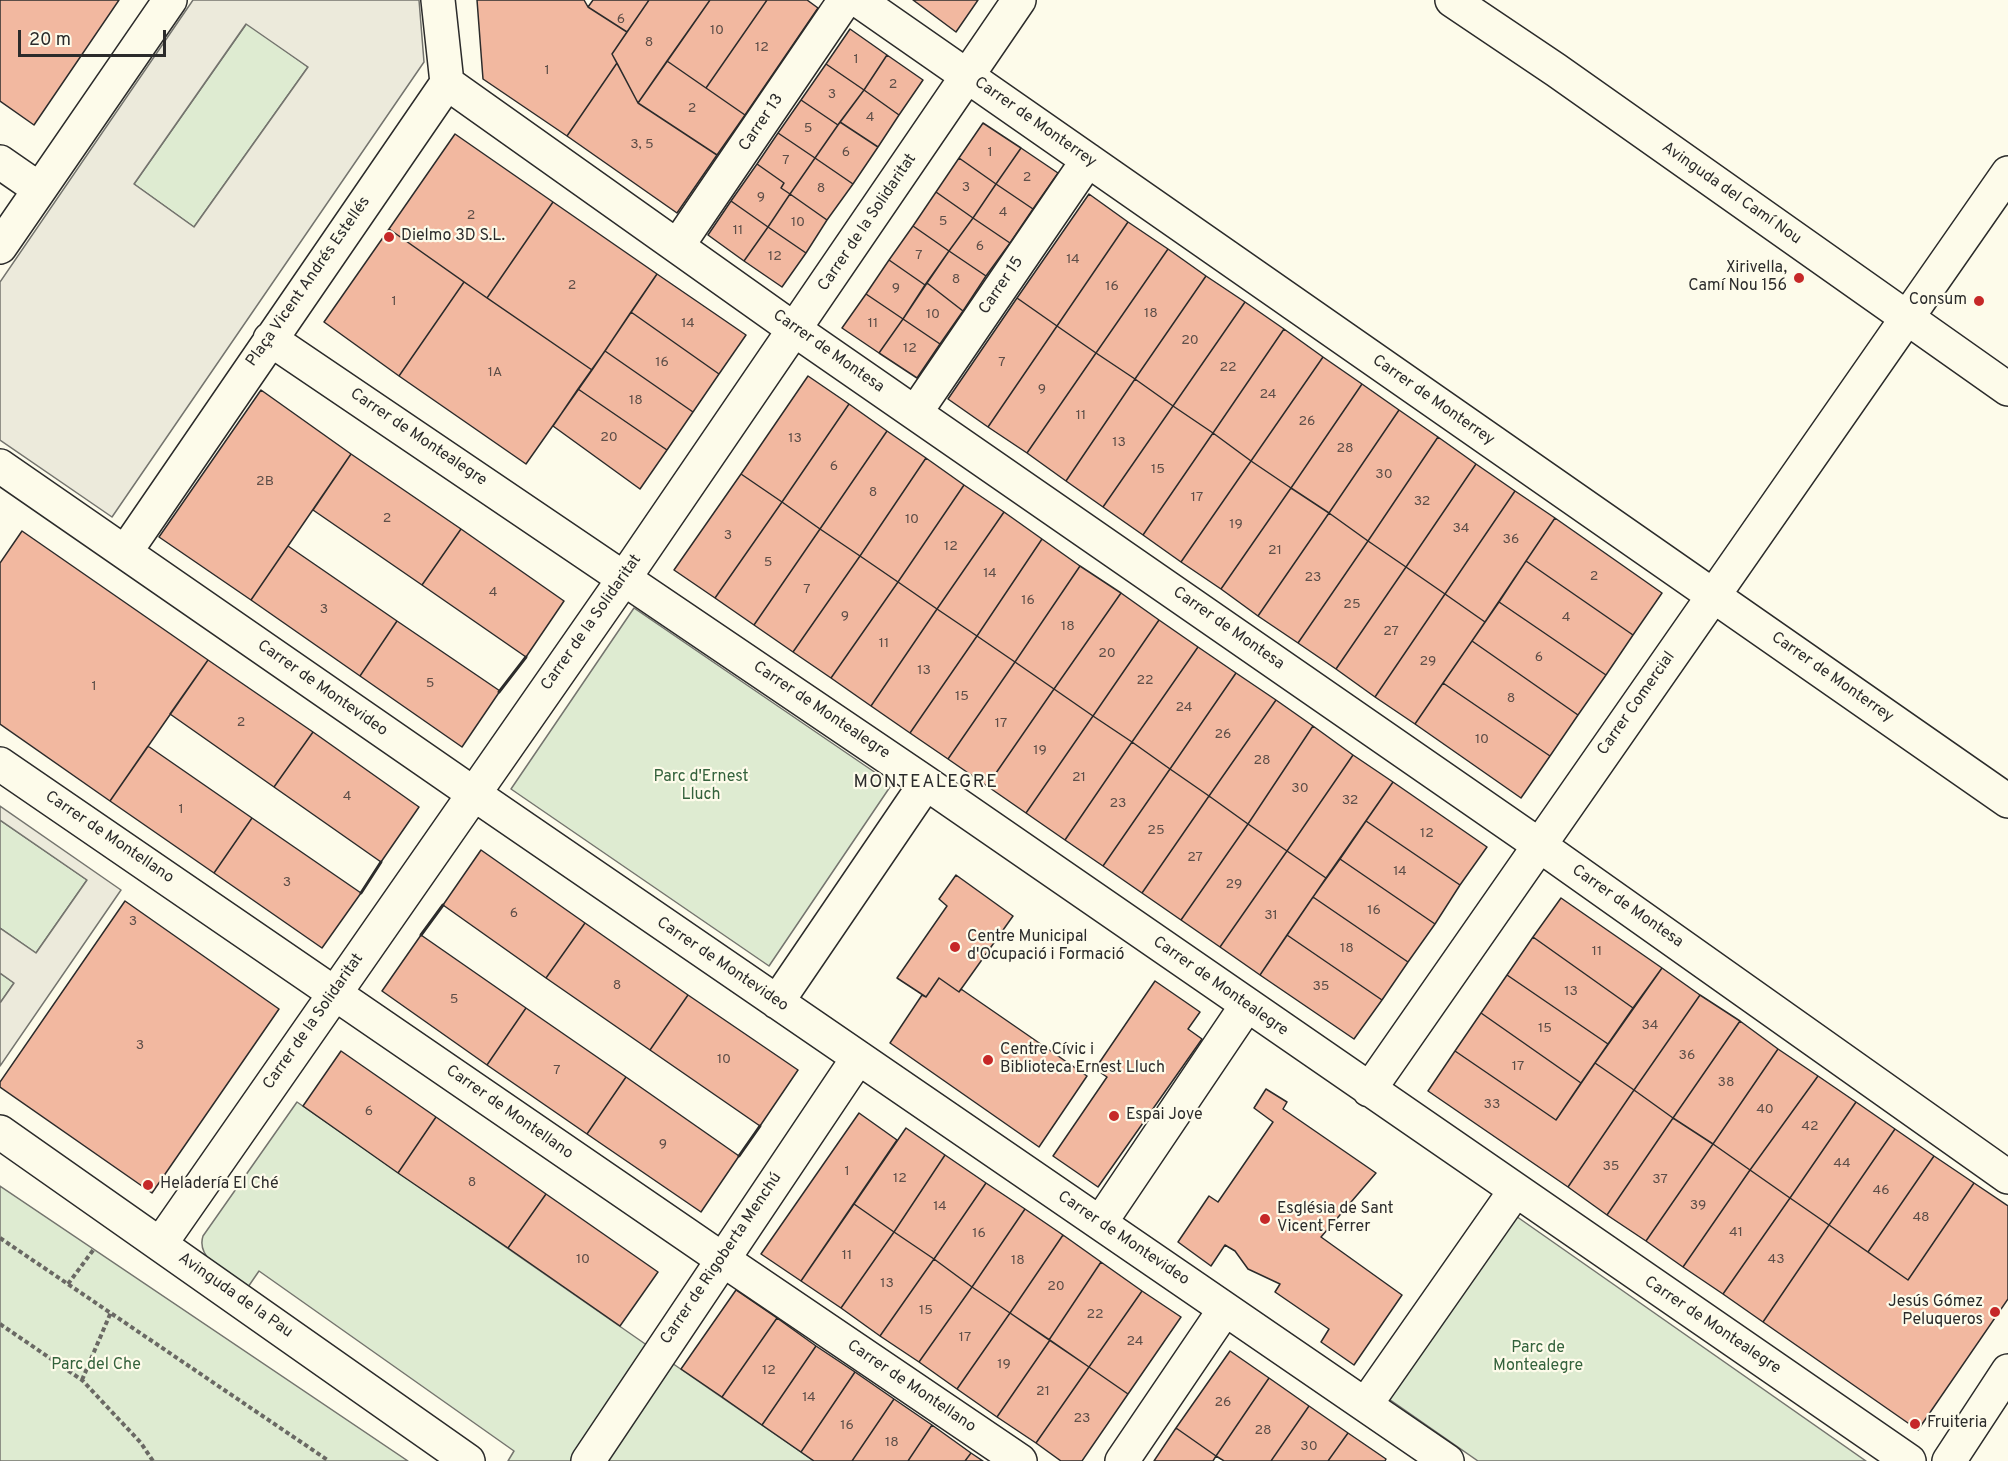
<!DOCTYPE html>
<html>
<head>
<meta charset="utf-8">
<style>
	body { margin:0 }
	#map { position:relative; width:2008px; height:1461px; overflow:hidden; background:#fdfbea; font-family:Overpass,sans-serif }
	canvas { display:block }
	.scale { position:absolute; left:18px; top:30px; width:148px; height:27px; box-sizing:border-box; border:3px solid #2b2b2b; border-top:0; padding-left:8px; font-size:18px; line-height:21px; white-space:nowrap; color:#2b2b2b; -webkit-text-stroke:4px #fdfbea; paint-order:stroke }
</style>
</head>
<body>
<div id="map">
<canvas width="2008" height="1461"></canvas>
<div class="scale">20 m</div>
</div>
<script>
const c = document.querySelector('canvas').getContext('2d');
c.lineJoin = 'round';
function fillPath(path, color) { c.fillStyle = color; c.fill(path, 'evenodd'); }
function stroke(path, color, width, dash) { c.strokeStyle = color; c.lineWidth = width; c.lineCap = dash ? 'butt' : 'round'; c.setLineDash(dash || []); c.stroke(path); }
function label(font, color, halo, rows, align = 'center') {
  c.font = font + ' Overpass,sans-serif'; c.lineWidth = 4.5; c.setLineDash([]); c.textBaseline = 'middle'; c.strokeStyle = halo; c.fillStyle = color; for (const [text, x, y, turn = 0] of rows) {
    c.save(); c.translate(x, y); c.rotate((+turn || 0) * Math.PI / 180); c.textAlign = isNaN(turn) ? turn : align; if (halo) c.strokeText(text, 0, 0); c.fillText(text, 0, 0); c.restore();
  }
}
const green = new Path2D(`
	M247 23 308 67 194 227 134 184Z
	M634 608 892 784 769 966 511 789Z
	M0 820 87 880 36 953 0 928Z
	M0 973 14 983 0 1003Z
	M297 1102 651 1348 572 1461H508L514 1451 259 1271 248 1287C231 1275 195 1260 203 1236Z
	M0 1186 408 1461H0Z
	M1513 1214 1866 1461H1478L1386 1397Z
	M669 1361 814 1461H601Z`);
const parking = new Path2D(`
	M193 0H419L424 62 112 517 0 440V282ZM246 24 308 67 194 227 134 184Z
	M0 806 121 890 0 1066V1003L14 983 0 973V928L36 953 87 880 0 820Z`);
const building = new Path2D(`
	M0 0H119L34 125 0 101Z
	M477 0H584L588 7 627 32 612 54 617 63 567 136 483 79Z
	M593 0H649L627 32 588 7Z
	M649 0H710L638 103 612 54Z
	M710 0H767L706 88 667 61Z
	M767 0H807L818 8 745 115 706 88Z
	M913 0H978L956 32Z
	M850 29 887 55 864 90 826 64Z
	M887 55 923 80 899 115 864 90Z
	M667 61 745 115 717 155 638 103Z
	M617 63 638 103 717 155 677 213 567 136Z
	M826 64 864 90 838 125 801 100Z
	M864 90 899 115 878 147 840 122Z
	M801 100 838 125 815 158 778 133Z
	M840 122 878 147 853 184 815 158Z
	M983 123 1021 148 996 184 959 158Z
	M778 133 815 158 790 194 781 188 784 183 757 164Z
	M455 134 553 202 487 298 389 229Z
	M1021 148 1058 173 1033 209 996 184Z
	M815 158 853 184 827 220 790 194Z
	M959 158 996 184 973 218 936 192Z
	M757 164 784 183 781 188 790 194 768 227 731 201Z
	M996 184 1033 209 1010 243 973 218Z
	M936 192 973 218 949 251 913 226Z
	M790 194 827 220 806 253 768 227Z
	M1089 194 1128 222 1057 326 1017 298Z
	M731 201 768 227 744 261 708 235Z
	M553 202 657 274 592 370 487 298Z
	M973 218 1010 243 986 276 949 251Z
	M1128 222 1168 249 1096 353 1057 326Z
	M913 226 949 251 925 285 889 260Z
	M768 227 806 253 782 287 744 261Z
	M389 229 464 282 399 376 324 322Z
	M1168 249 1206 276 1135 379 1096 353Z
	M949 251 986 276 963 311 927 283Z
	M889 260 925 285 903 319 866 294Z
	M657 274 746 335 719 374 631 312Z
	M1206 276 1245 302 1173 406 1135 379Z
	M464 282 592 370 526 464 399 376Z
	M927 283 963 311 940 344 903 319Z
	M866 294 903 319 879 353 842 328Z
	M1017 298 1057 326 988 427 948 399Z
	M1245 302 1284 329 1213 433 1173 406Z
	M631 312 719 374 693 412 605 351Z
	M903 319 940 344 917 378 879 353Z
	M1057 326 1096 353 1027 453 988 427Z
	M1284 329 1323 357 1251 461 1213 433Z
	M605 351 693 412 667 450 578 389Z
	M1096 353 1135 379 1066 481 1027 453Z
	M1323 357 1362 384 1291 488 1251 461Z
	M808 376 849 404 782 502 741 474Z
	M1135 379 1173 406 1103 507 1066 481Z
	M1362 384 1399 410 1329 513 1291 488Z
	M578 389 667 450 640 489 553 426Z
	M261 390 351 454 251 600 159 537Z
	M849 404 887 431 820 529 782 502Z
	M1173 406 1213 433 1143 535 1103 507Z
	M1399 410 1438 437 1368 541 1329 513Z
	M887 431 926 458 860 556 820 529Z
	M1213 433 1251 461 1181 562 1143 535Z
	M1438 437 1476 464 1406 567 1368 541Z
	M351 454 461 529 422 585 313 510Z
	M926 458 964 485 898 582 860 556Z
	M1251 461 1291 488 1221 589 1181 562Z
	M1476 464 1515 491 1445 594 1406 567Z
	M741 474 782 502 715 598 674 570Z
	M964 485 1004 512 937 609 898 582Z
	M1291 488 1329 513 1258 616 1221 589Z
	M1515 491 1555 518 1485 622 1445 594Z
	M782 502 820 529 754 625 715 598Z
	M1004 512 1042 539 977 636 937 609Z
	M1329 513 1368 541 1298 643 1258 616Z
	M1555 518 1662 593 1633 635 1526 561Z
	M461 529 564 601 526 657 422 585Z
	M820 529 860 556 793 652 754 625Z
	M22 531 208 660 110 801 0 724V563Z
	M1042 539 1080 566 1015 662 977 636Z
	M1368 541 1406 567 1336 669 1298 643Z
	M288 546 397 621 360 676 251 600Z
	M860 556 898 582 831 678 793 652Z
	M1526 561 1633 635 1606 675 1499 602Z
	M1080 566 1121 593 1054 689 1015 662Z
	M1406 567 1445 594 1375 697 1336 669Z
	M898 582 937 609 871 706 831 678Z
	M1121 593 1159 620 1093 716 1054 689Z
	M1445 594 1485 622 1415 724 1375 697Z
	M1499 602 1606 675 1578 715 1472 641Z
	M937 609 977 636 910 733 871 706Z
	M1159 620 1198 647 1132 742 1093 716Z
	M397 621 500 691 462 747 360 676Z
	M977 636 1015 662 948 759 910 733Z
	M1472 641 1578 715 1550 756 1443 683Z
	M1198 647 1236 673 1170 769 1132 742Z
	M208 660 313 732 274 787 170 714Z
	M1015 662 1054 689 987 786 948 759Z
	M1236 673 1276 700 1209 796 1170 769Z
	M1443 683 1550 756 1521 798 1415 724Z
	M1054 689 1093 716 1026 813 987 786Z
	M1276 700 1313 726 1248 824 1209 796Z
	M1093 716 1132 742 1065 840 1026 813Z
	M1313 726 1353 755 1287 851 1248 824Z
	M313 732 419 807 381 862 274 787Z
	M1132 742 1170 769 1103 866 1065 840Z
	M148 746 252 818 214 873 110 801Z
	M1353 755 1393 782 1326 878 1287 851Z
	M1170 769 1209 796 1142 893 1103 866Z
	M1393 782 1487 847 1460 885 1366 821Z
	M1209 796 1248 824 1181 920 1142 893Z
	M252 818 361 893 322 948 214 873Z
	M1366 821 1460 885 1435 924 1340 859Z
	M1248 824 1287 851 1220 947 1181 920Z
	M481 850 585 923 546 978 443 905Z
	M1287 851 1326 878 1260 975 1220 947Z
	M1340 859 1435 924 1408 962 1313 897Z
	M956 875 1013 916 959 992 939 978 926 997 897 978 947 906 939 899Z
	M1313 897 1408 962 1382 1000 1287 935Z
	M1561 898 1662 968 1633 1008 1533 937Z
	M125 901 279 1009 152 1193 0 1087V1082Z
	M585 923 688 995 650 1050 546 978Z
	M421 935 526 1008 487 1065 382 991Z
	M1287 935 1382 1000 1354 1039 1260 975Z
	M1533 937 1633 1008 1608 1044 1507 975Z
	M1662 968 1700 995 1634 1090 1595 1063Z
	M1507 975 1608 1044 1581 1083 1481 1013Z
	M939 978 959 992 961 989 1087 1076 1039 1147 890 1043 922 995 926 997Z
	M1155 981 1200 1012 1188 1029 1202 1039 1098 1187 1053 1156 1107 1077 1095 1069Z
	M688 995 798 1070 760 1126 650 1050Z
	M1700 995 1740 1021 1673 1118 1634 1090Z
	M526 1008 626 1077 587 1134 487 1065Z
	M1481 1013 1581 1083 1556 1120 1455 1051Z
	M1740 1021 1778 1049 1713 1144 1673 1118Z
	M1778 1049 1818 1076 1750 1170 1713 1144Z
	M341 1051 436 1117 398 1173 303 1106Z
	M1455 1051 1556 1120 1595 1063 1634 1090 1568 1187 1428 1091Z
	M1818 1076 1856 1102 1790 1198 1750 1170Z
	M626 1077 739 1156 701 1212 587 1134Z
	M1266 1089 1287 1102 1283 1109 1376 1173 1321 1237 1402 1295 1354 1365 1321 1342 1329 1329 1275 1292 1280 1284 1248 1269 1235 1251 1225 1245 1211 1266 1178 1242 1209 1196 1218 1202 1273 1122 1254 1108Z
	M1634 1090 1673 1118 1607 1215 1568 1187Z
	M1856 1102 1895 1129 1829 1225 1790 1198Z
	M859 1113 897 1140 801 1281 761 1254Z
	M436 1117 546 1194 508 1248 398 1173Z
	M1673 1118 1713 1144 1646 1241 1607 1215Z
	M906 1128 945 1155 894 1232 854 1204Z
	M1895 1129 1934 1156 1868 1252 1829 1225Z
	M1713 1144 1750 1170 1683 1267 1646 1241Z
	M945 1155 986 1183 934 1259 894 1232Z
	M1934 1156 1974 1183 1908 1280 1868 1252Z
	M1750 1170 1790 1198 1723 1294 1683 1267Z
	M986 1183 1025 1209 972 1287 934 1259Z
	M1974 1183 2008 1206V1299L1918 1430 1763 1322 1829 1225 1908 1280Z
	M546 1194 658 1272 620 1326 508 1248Z
	M1790 1198 1829 1225 1763 1322 1723 1294Z
	M854 1204 894 1232 841 1308 801 1281Z
	M1025 1209 1063 1235 1010 1313 972 1287Z
	M894 1232 934 1259 880 1336 841 1308Z
	M1063 1235 1101 1262 1049 1340 1010 1313Z
	M934 1259 972 1287 919 1362 880 1336Z
	M1101 1262 1142 1291 1089 1367 1049 1340Z
	M972 1287 1010 1313 957 1389 919 1362Z
	M736 1290 777 1318 722 1397 681 1369Z
	M1142 1291 1181 1317 1128 1394 1089 1367Z
	M1010 1313 1050 1340 997 1417 957 1389Z
	M777 1318 816 1346 762 1425 722 1397Z
	M1050 1340 1089 1367 1036 1443 997 1417Z
	M816 1346 855 1372 801 1452 762 1425Z
	M1230 1351 1269 1378 1216 1456 1176 1428Z
	M1089 1367 1128 1394 1082 1461H1061L1036 1443Z
	M855 1372 894 1399 852 1461H814L801 1452Z
	M1269 1378 1309 1406 1271 1461H1224L1216 1456Z
	M894 1399 932 1425 908 1461H852Z
	M1309 1406 1348 1433 1328 1461H1271Z
	M932 1425 971 1453 965 1461H908Z
	M1176 1428 1216 1456 1213 1461H1154Z
	M1348 1433 1386 1459 1385 1461H1328Z
	M971 1453 983 1461H965Z`);
const path = new Path2D(`
	M0 1238 329 1461
	M68 1284 94 1249
	M0 1324 82 1380 141 1443 153 1461
	M82 1380 111 1312`);
const pedestrian = new Path2D(`
	M722 1259 1020 1461`);
const minor = new Path2D(`
	M858 0 2008 801
	M447 83 795 330 1539 845 2008 1177
	M0 162 39 189
	M678 245 845 0
	M0 247 170 0
	M270 339 926 783 1909 1461
	M915 413 1088 160
	M0 466 474 794 1447 1461
	M126 551 447 83 438 0
	M0 764 722 1259
	M777 1002 926 783
	M1369 1090 2008 173
	M1100 1223 1247 1005
	M161 1243 625 577 1019 0
	M1366 1404 1515 1191
	M588 1461 858 1058
	M1122 1461 1225 1309
	M1949 1461 2008 1371`);
const tertiary = new Path2D(`
	M1452 0 1556 70 2008 389
	M0 1132 468 1461`);
const wall = new Path2D(`
	M499 692 526 657
	M361 893 381 862
	M421 935 443 905
	M739 1156 760 1126`);
const markers = [
	[389,237,6,"#c62828"],
	[1799,278,6,"#c62828"],
	[1979,301,6,"#c62828"],
	[955,947,6,"#c62828"],
	[988,1060,6,"#c62828"],
	[1114,1116,6,"#c62828"],
	[148,1185,6,"#c62828"],
	[1265,1219,6,"#c62828"],
	[1995,1312,6,"#c62828"],
	[1915,1424,6,"#c62828"]
];
const numberNames = [
	["6",621,20],
	["10",717,31],
	["8",649,43],
	["12",762,48],
	["1",856,60],
	["1",547,71],
	["2",893,85],
	["3",832,95],
	["2",692,109],
	["4",870,118],
	["5",808,129],
	["3, 5",642,145],
	["6",846,153],
	["1",990,153],
	["7",786,161],
	["2",1027,178],
	["3",966,188],
	["8",821,189],
	["9",761,198],
	["4",1003,213],
	["2",471,216],
	["5",943,222],
	["10",798,223],
	["11",738,231],
	["6",980,247],
	["7",919,256],
	["12",775,257],
	["14",1073,260],
	["8",956,280],
	["2",572,286],
	["16",1112,287],
	["9",896,289],
	["1",394,302],
	["18",1151,314],
	["10",933,315],
	["14",688,324],
	["11",873,324],
	["20",1190,341],
	["12",910,349],
	["16",662,363],
	["7",1002,363],
	["22",1228,368],
	["1A",495,373],
	["9",1042,390],
	["24",1268,395],
	["18",636,401],
	["11",1081,416],
	["26",1307,422],
	["20",609,438],
	["13",795,439],
	["13",1119,443],
	["28",1345,449],
	["6",834,467],
	["15",1158,470],
	["30",1384,475],
	["2B",265,482],
	["8",873,493],
	["17",1197,498],
	["32",1422,502],
	["2",387,519],
	["10",912,520],
	["19",1236,525],
	["34",1461,529],
	["3",728,536],
	["36",1511,540],
	["12",951,547],
	["21",1275,551],
	["5",768,563],
	["14",990,574],
	["2",1594,577],
	["23",1313,578],
	["7",807,590],
	["4",493,593],
	["16",1028,601],
	["25",1352,605],
	["3",324,610],
	["9",845,617],
	["4",1566,618],
	["18",1068,627],
	["27",1391,632],
	["11",884,644],
	["20",1107,654],
	["6",1539,658],
	["29",1428,662],
	["13",924,671],
	["22",1145,681],
	["5",430,684],
	["1",94,687],
	["15",962,697],
	["8",1511,699],
	["24",1184,708],
	["2",241,723],
	["17",1001,724],
	["26",1223,735],
	["10",1482,740],
	["19",1040,751],
	["28",1262,761],
	["21",1079,778],
	["30",1300,789],
	["4",347,797],
	["32",1350,801],
	["23",1118,804],
	["1",181,810],
	["25",1156,831],
	["12",1427,834],
	["27",1195,858],
	["14",1400,872],
	["3",287,883],
	["29",1234,885],
	["16",1374,911],
	["6",514,914],
	["31",1271,916],
	["3",133,922],
	["18",1347,949],
	["11",1597,952],
	["8",617,986],
	["35",1321,987],
	["13",1571,992],
	["5",454,1000],
	["34",1650,1026],
	["15",1545,1029],
	["3",140,1046],
	["36",1687,1056],
	["10",724,1060],
	["17",1518,1067],
	["7",557,1071],
	["38",1726,1083],
	["33",1492,1105],
	["40",1765,1110],
	["6",369,1112],
	["42",1810,1127],
	["9",663,1145],
	["44",1842,1164],
	["35",1611,1167],
	["1",847,1172],
	["12",900,1179],
	["37",1660,1180],
	["8",472,1183],
	["46",1881,1191],
	["39",1698,1206],
	["14",940,1207],
	["48",1921,1218],
	["41",1736,1233],
	["16",979,1234],
	["11",847,1256],
	["10",583,1260],
	["43",1776,1260],
	["18",1018,1261],
	["13",887,1284],
	["20",1056,1287],
	["15",926,1311],
	["22",1095,1315],
	["17",965,1338],
	["24",1135,1342],
	["19",1004,1365],
	["12",769,1371],
	["21",1043,1392],
	["14",809,1398],
	["26",1223,1403],
	["23",1082,1419],
	["16",847,1426],
	["28",1263,1431],
	["18",892,1443],
	["30",1309,1447]
];
const streetNames = [
	["Carrer 13",762,123,-56],
	["Carrer de Monterrey",1035,123,35],
	["Avinguda del Camí Nou",1731,194,35],
	["Carrer de la Solidaritat",868,223,-56],
	["Plaça Vicent Andrés Estellés",309,282,-55],
	["Carrer 15",1002,286,-56],
	["Carrer de Montesa",828,352,35],
	["Carrer de Monterrey",1433,401,35],
	["Carrer de Montealegre",418,438,34],
	["Carrer de la Solidaritat",592,623,-55],
	["Carrer de Montesa",1228,629,35],
	["Carrer de Monterrey",1832,678,35],
	["Carrer de Montevideo",322,689,35],
	["Carrer Comercial",1637,704,-55],
	["Carrer de Montealegre",821,711,34],
	["Carrer de Montellano",109,838,34],
	["Carrer de Montesa",1627,907,35],
	["Carrer de Montevideo",722,965,34],
	["Carrer de Montealegre",1220,987,35],
	["Carrer de la Solidaritat",314,1022,-55],
	["Carrer de Montellano",509,1113,35],
	["Carrer de Montevideo",1123,1239,34],
	["Carrer de Rigoberta Menchú",722,1259,-56],
	["Avinguda de la Pau",235,1296,35],
	["Carrer de Montealegre",1712,1326,34],
	["Carrer de Montellano",911,1387,34]
];
const poiNames = [
	["Dielmo 3D S.L.",401,237],
	["Xirivella,",1787,269,"right"],
	["Camí Nou 156",1787,287,"right"],
	["Consum",1967,301,"right"],
	["Centre Municipal",967,938],
	["d'Ocupació i Formació",967,956],
	["Centre Cívic i",1000,1051],
	["Biblioteca Ernest Lluch",1000,1069],
	["Espai Jove",1126,1116],
	["Heladería El Ché",160,1185],
	["Església de Sant",1277,1210],
	["Vicent Ferrer",1277,1228],
	["Jesús Gómez",1983,1303,"right"],
	["Peluqueros",1983,1321,"right"],
	["Fruiteria",1927,1424]
];
const parkNames = [
	["Parc d'Ernest",701,778],
	["Lluch",701,796],
	["Parc de",1538,1349],
	["Montealegre",1538,1367],
	["Parc del Che",96,1366]
];
const neighbourhoodNames = [
	["MONTEALEGRE",926,783]
];
fillPath(green, '#deebd1');
stroke(green, '#74746e', 1.5);
fillPath(parking, '#eceadb');
stroke(parking, '#74746e', 1.5);
fillPath(building, '#f2b8a0');
stroke(building, '#2b2b2b', 1.5);
stroke(pedestrian, '#2b2b2b', 36);
stroke(minor, '#2b2b2b', 36);
stroke(tertiary, '#2b2b2b', 36);
stroke(path, '#6a6964', 4, [4.5, 3]);
stroke(pedestrian, '#fdfbea', 33);
stroke(minor, '#fdfbea', 33);
stroke(tertiary, '#fdfbea', 33);
stroke(wall, '#2b2b2b', 3);
for (const [x, y, r, color] of markers) { const dot = new Path2D(); dot.arc(x, y, r, 0, 2 * Math.PI); c.fillStyle = color; c.fill(dot); stroke(dot, '#fdfbea', 2); }
label('14px', '#5d4e48', null, numberNames);
label('16px', '#2b2b2b', '#fdfbea', streetNames);
label('16px', '#2b2b2b', '#fdfbea', poiNames, 'left');
label('16px', '#34623c', '#fdfbea', parkNames);
c.letterSpacing = '1.5px';
label('18px', '#2b2b2b', '#fdfbea', neighbourhoodNames);
c.letterSpacing = '0px';
</script>
</body>
</html>
